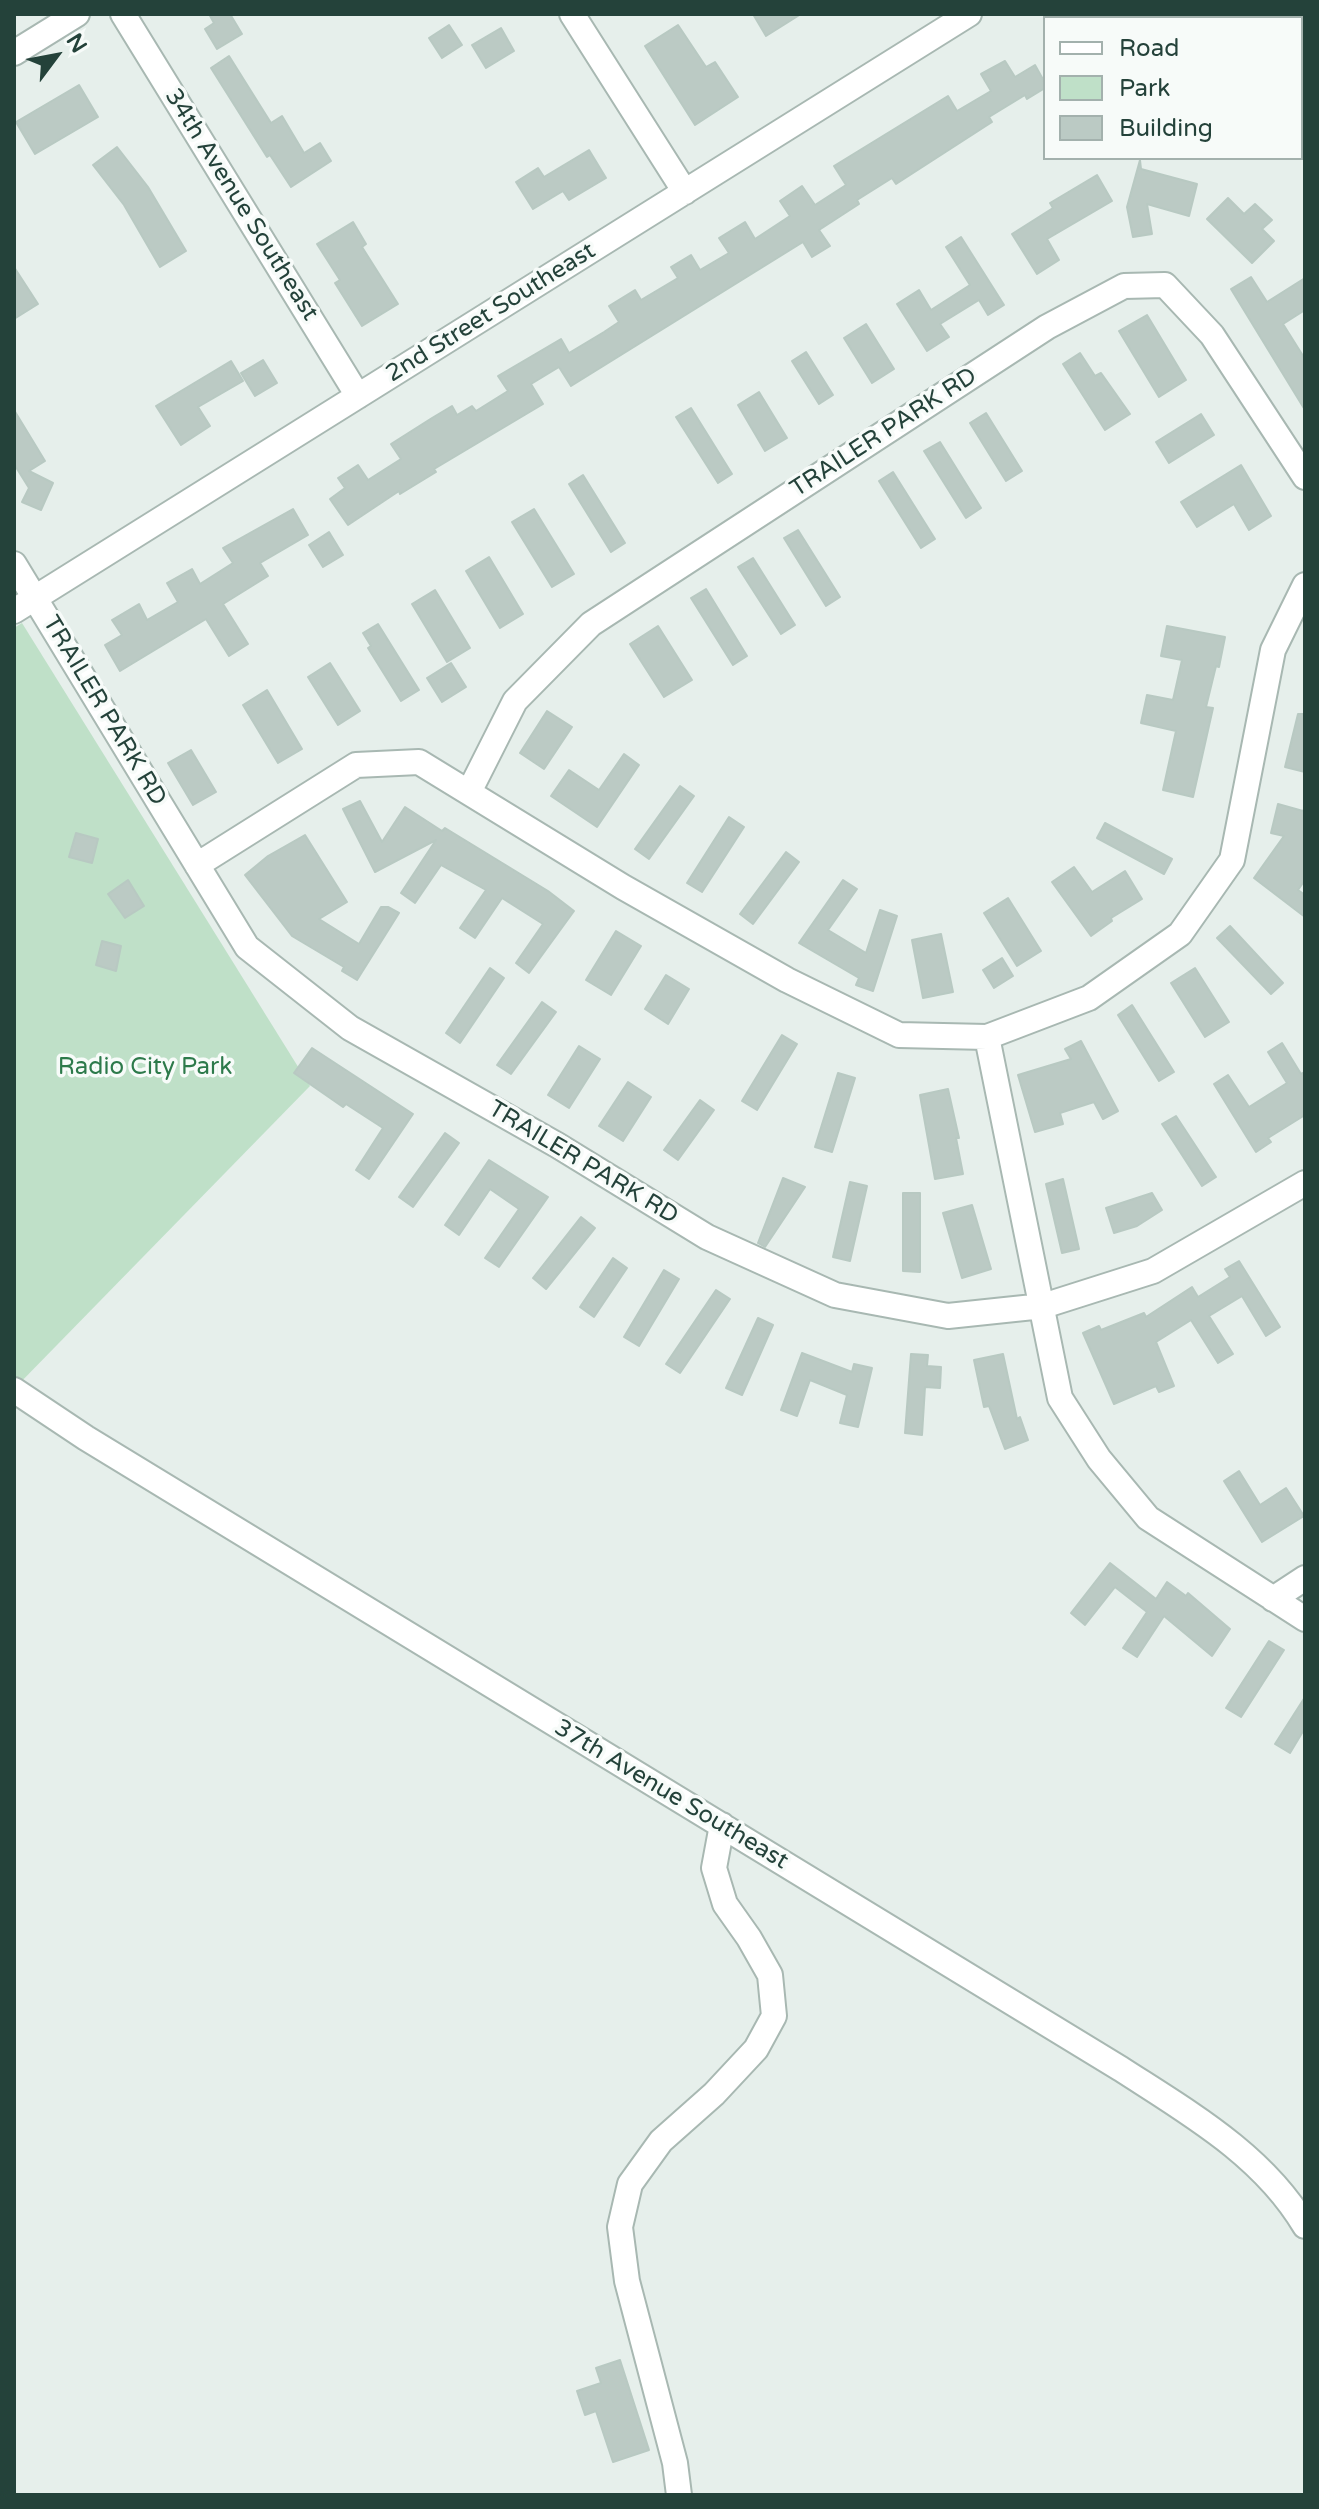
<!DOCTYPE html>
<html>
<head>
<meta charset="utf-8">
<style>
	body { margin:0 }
	#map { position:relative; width:1319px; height:2509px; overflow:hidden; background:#e6efeb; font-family:"Varela Round",sans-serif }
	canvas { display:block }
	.frame { position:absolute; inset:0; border:16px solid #24423a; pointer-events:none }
	.legend { position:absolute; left:1043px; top:16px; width:260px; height:144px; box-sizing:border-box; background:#f7fbf9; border:2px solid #a3b1ad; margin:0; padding:10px 14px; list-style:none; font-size:24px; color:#24423a }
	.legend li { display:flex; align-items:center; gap:16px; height:40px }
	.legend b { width:40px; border:2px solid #a3b1ad }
	.north { position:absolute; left:16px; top:16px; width:80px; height:80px; -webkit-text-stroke:6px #f7fbf9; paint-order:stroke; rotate:58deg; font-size:22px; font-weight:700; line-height:32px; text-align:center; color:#24423a }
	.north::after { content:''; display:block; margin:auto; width:28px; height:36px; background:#24423a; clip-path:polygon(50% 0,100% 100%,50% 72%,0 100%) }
</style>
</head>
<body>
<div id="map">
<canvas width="1319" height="2509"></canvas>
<div class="frame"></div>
<ul class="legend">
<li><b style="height:10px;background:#fff"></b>Road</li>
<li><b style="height:22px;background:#bfe0c8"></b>Park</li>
<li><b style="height:22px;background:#bbcac4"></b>Building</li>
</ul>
<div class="north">N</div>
</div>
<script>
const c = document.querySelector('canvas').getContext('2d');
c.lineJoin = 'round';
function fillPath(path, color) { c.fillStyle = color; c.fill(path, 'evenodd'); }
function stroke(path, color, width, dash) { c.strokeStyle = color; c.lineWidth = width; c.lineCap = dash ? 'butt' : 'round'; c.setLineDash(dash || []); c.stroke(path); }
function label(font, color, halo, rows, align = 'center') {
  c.font = font + ' "Varela Round",sans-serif'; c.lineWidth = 7; c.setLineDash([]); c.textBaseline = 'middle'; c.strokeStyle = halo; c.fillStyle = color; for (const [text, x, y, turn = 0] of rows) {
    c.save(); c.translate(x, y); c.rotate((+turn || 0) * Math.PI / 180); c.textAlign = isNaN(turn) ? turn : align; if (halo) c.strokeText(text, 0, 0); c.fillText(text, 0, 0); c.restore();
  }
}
const green = new Path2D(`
	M22 623 310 1086 14 1389V628Z`);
const building = new Path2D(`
	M209 14H230L242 34 217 49 205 29 214 23Z
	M753 14H801L766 36Z
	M449 25 462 45 442 58 429 38Z
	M678 25 706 67 715 62 738 97 695 125 645 46Z
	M501 28 514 51 486 68 472 45Z
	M229 56 271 123 282 116 304 153 320 143 331 161 291 187 270 155 267 157 211 68Z
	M1005 61 1015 77 1035 65 1045 83V88L1027 99 1025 95 989 117 992 122 896 184 892 178 857 200 859 204 819 230 830 246 812 257 803 242 571 386 559 367 531 384 543 404 434 469 436 472 400 494 399 491 348 525 330 499 345 488 338 478 358 465 368 480 401 459 391 444 432 418 452 406 457 415 472 406 476 411 508 391 498 376 561 339 569 353 604 332 619 322 609 306 635 290 641 300 678 278 671 267 691 255 700 270 729 253 719 238 745 222 755 239 790 216 780 201 802 186 815 205 846 185 834 166 948 96 957 111 991 91 981 74Z
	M79 85 98 117 35 154 16 122Z
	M117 147 148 187 186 251 160 267 124 205 93 165Z
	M589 150 606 178 569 200 563 191 533 209 516 182 538 168 544 177Z
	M1140 160 1141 169 1197 184 1189 216 1147 204 1152 234 1133 237 1127 207Z
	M1097 175 1112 201 1047 239 1059 260 1037 274 1012 234 1053 208 1050 203Z
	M1228 198 1244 214 1255 204 1272 220 1262 229 1274 241 1252 263 1207 219Z
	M353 222 366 244 362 247 398 304 362 326 335 283 340 280 317 244Z
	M961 237 1004 305 988 315 979 300 940 324 949 337 927 351 897 304 919 290 931 310 970 285 946 247Z
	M14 267 38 304 14 319Z
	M1251 277 1267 302 1305 278V310L1283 324 1305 359V410L1231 289Z
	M1147 315 1186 380 1159 397 1119 331Z
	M866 324 894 369 872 383 844 338Z
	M806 352 833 395 819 404 792 361Z
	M1080 353 1095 376 1101 373 1130 414 1105 430 1063 364Z
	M263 360 277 383 255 396 241 373Z
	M231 361 243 381 198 407 210 426 181 445 156 406Z
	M759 392 787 438 765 451 738 405Z
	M691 408 732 474 718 483 676 417Z
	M14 410 45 461 29 471 53 483 41 510 22 502 29 488 14 464Z
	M986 413 1022 471 1006 481 970 423Z
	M1201 414 1214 435 1169 463 1156 442Z
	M940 442 981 508 966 518 924 451Z
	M1241 465 1271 516 1249 530 1234 504 1197 527 1181 502Z
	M893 472 935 539 921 548 879 481Z
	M583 475 625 543 611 552 569 484Z
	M293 509 308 535 260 563 268 576 223 604 248 644 229 656 206 619 120 671 105 645 122 635 112 620 139 604 147 620 178 602 167 583 192 569 200 584 233 563 223 548Z
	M534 509 574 574 552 587 512 522Z
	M798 530 840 597 826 606 784 538Z
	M329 532 343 555 323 567 309 545Z
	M489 557 523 614 500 628 466 571Z
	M753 558 795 625 781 634 738 567Z
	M706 589 747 656 733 665 691 598Z
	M435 590 470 648 447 662 412 604Z
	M378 624 419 690 401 701 368 648 371 646 363 633Z
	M658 626 692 680 664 697 630 644Z
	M1167 626 1225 637 1219 667 1216 666 1206 707 1213 708 1193 797 1163 790 1176 731 1141 723 1147 695 1173 700 1182 660 1161 656Z
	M330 663 360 711 338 725 308 677Z
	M451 663 466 687 442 702 427 678Z
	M267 690 302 749 278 763 243 705Z
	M547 711 572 727 544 769 520 753Z
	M1298 714H1305V772L1285 767Z
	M191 750 216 792 193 805 168 763Z
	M624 754 639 765 597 827 551 796 569 770 599 790Z
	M680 786 694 796 649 859 635 849Z
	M360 801 382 842 405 807 442 831 445 828 548 891 574 911 529 973 516 963 543 924 502 898 475 938 460 928 486 890 441 865 415 903 401 893 436 840 375 872 343 809Z
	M1278 804 1303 811 1305 808V880L1298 890 1305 895V917L1254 878 1284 836 1271 833Z
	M729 817 744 827 702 892 687 883Z
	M1105 823 1172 859 1164 874 1097 838Z
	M76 833 98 839 92 863 69 857Z
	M305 835 347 902 319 919 359 944 381 907H388L399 913 357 980 342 971 344 967 292 936 245 875 268 856Z
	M786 852 799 862 753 924 740 914Z
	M1074 867 1092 892 1125 871 1142 899 1111 918 1112 921 1091 936 1052 882Z
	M128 880 144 906 125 918 108 894Z
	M843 880 857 889 828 930 866 953 880 910 897 916 873 991 856 985 859 978 799 943Z
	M1008 898 1041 951 1017 966 984 913Z
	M1230 926 1283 983 1271 994 1217 938Z
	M616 931 641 946 611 995 586 980Z
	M941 934 953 992 923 998 912 940Z
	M102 941 121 946 116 971 96 965Z
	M1002 958 1013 976 994 988 983 970Z
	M490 968 504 978 460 1043 446 1033Z
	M1195 968 1229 1022 1205 1037 1171 983Z
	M666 975 689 989 668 1024 645 1009Z
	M542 1002 556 1012 511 1074 497 1065Z
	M1132 1005 1174 1072 1159 1081 1118 1015Z
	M782 1035 797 1044 757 1110 742 1101Z
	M1081 1041 1118 1111 1103 1119 1094 1102 1060 1113 1063 1124 1035 1132 1018 1075 1071 1059 1065 1049Z
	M1282 1043 1301 1074 1305 1072V1115L1268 1138 1271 1142 1256 1152 1214 1084 1228 1075 1249 1107 1287 1083 1268 1052Z
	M579 1046 600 1059 569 1108 548 1095Z
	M312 1048 413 1114 369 1179 356 1170 383 1128 346 1104 343 1107 294 1073Z
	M838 1073 855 1078 832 1152 815 1147Z
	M628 1082 651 1097 623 1141 599 1126Z
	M948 1089 959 1138H956L963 1174 935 1179 920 1095Z
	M700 1100 714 1110 678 1160 664 1150Z
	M1176 1116 1216 1177 1202 1186 1162 1124Z
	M445 1133 459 1143 413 1207 399 1197Z
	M489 1160 548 1197 499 1267 485 1258 519 1209 490 1189 459 1235 445 1225Z
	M783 1178 805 1187 765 1247 758 1243Z
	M1063 1179 1079 1249 1062 1253 1046 1184Z
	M850 1182 867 1186 850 1261 833 1257Z
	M903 1193H920V1272L903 1271Z
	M1152 1193 1162 1210 1137 1226 1114 1233 1106 1208Z
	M972 1205 991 1269 962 1278 943 1213Z
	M581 1217 595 1228 546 1289 533 1278Z
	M613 1258 627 1268 594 1317 580 1307Z
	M1239 1261 1280 1327 1266 1336 1242 1296 1209 1316 1233 1354 1218 1363 1191 1320 1156 1342 1174 1386 1159 1392 1156 1386 1114 1404 1083 1333 1099 1326 1101 1330 1144 1313 1146 1317 1192 1287 1198 1297 1230 1277 1225 1269Z
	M664 1270 679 1279 639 1346 624 1337Z
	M716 1290 730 1299 680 1373 666 1364Z
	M758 1318 773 1325 742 1395 726 1388Z
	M802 1353 852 1372 854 1364 872 1368 858 1427 840 1423 847 1395 810 1380 797 1416 781 1410Z
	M911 1354 928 1355 927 1366 941 1367 940 1388 925 1387 922 1435 905 1433Z
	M1003 1354 1017 1419 1020 1417 1028 1440 1005 1449 989 1406 984 1407 974 1360Z
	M1239 1471 1260 1505 1286 1488 1304 1516 1262 1542 1224 1481Z
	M1110 1563 1156 1599 1167 1582 1186 1596 1188 1593 1230 1629 1212 1656 1164 1616 1137 1657 1123 1648 1147 1612 1115 1587 1085 1625 1071 1613Z
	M1269 1641 1284 1650 1241 1717 1226 1708Z
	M1305 1697V1728L1290 1753 1275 1744Z
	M620 2360 649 2450 613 2462 596 2411 585 2415 577 2391 601 2383 596 2368Z`);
const minor = new Path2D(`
	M123 14 358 396
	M572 14 685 192
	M1226 14 1228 18
	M14 53 77 14
	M1301 132 1305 139
	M14 564 247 947 350 1028 557 1145 707 1237 835 1295 948 1316 1043 1306 1153 1271 1305 1183
	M14 611 969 14
	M469 792 515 701 591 624 1047 327 1124 286 1165 285 1212 335 1305 477
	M197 865 356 765 419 762 623 887 787 980 899 1035 987 1037 1089 998 1180 934 1232 860 1273 650 1305 585
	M987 1037 1060 1398 1099 1459 1148 1518 1305 1619
	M14 1390 86 1438 1121 2069C1189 2113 1263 2155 1305 2226
	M1273 1599 1305 1578
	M679 2495 675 2463 627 2281 620 2227 630 2184 661 2141 714 2094 756 2049 774 2016 770 1975 749 1938 725 1904 714 1868 722 1825`);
const streetNames = [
	["34th Avenue Southeast",241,205,58],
	["2nd Street Southeast",491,313,-32],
	["TRAILER PARK RD",884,433,-33],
	["TRAILER PARK RD",104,711,59],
	["TRAILER PARK RD",583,1163,31],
	["37th Avenue Southeast",671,1795,31]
];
const parkNames = [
	["Radio City Park",145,1068]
];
fillPath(green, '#bfe0c8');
fillPath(building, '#bbcac4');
stroke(building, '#b8c9c2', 2);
stroke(minor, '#a8b8b2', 28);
stroke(minor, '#fff', 24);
label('24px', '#24423a', '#f7fbf9', streetNames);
label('24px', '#2d7a4b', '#f7fbf9', parkNames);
</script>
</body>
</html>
